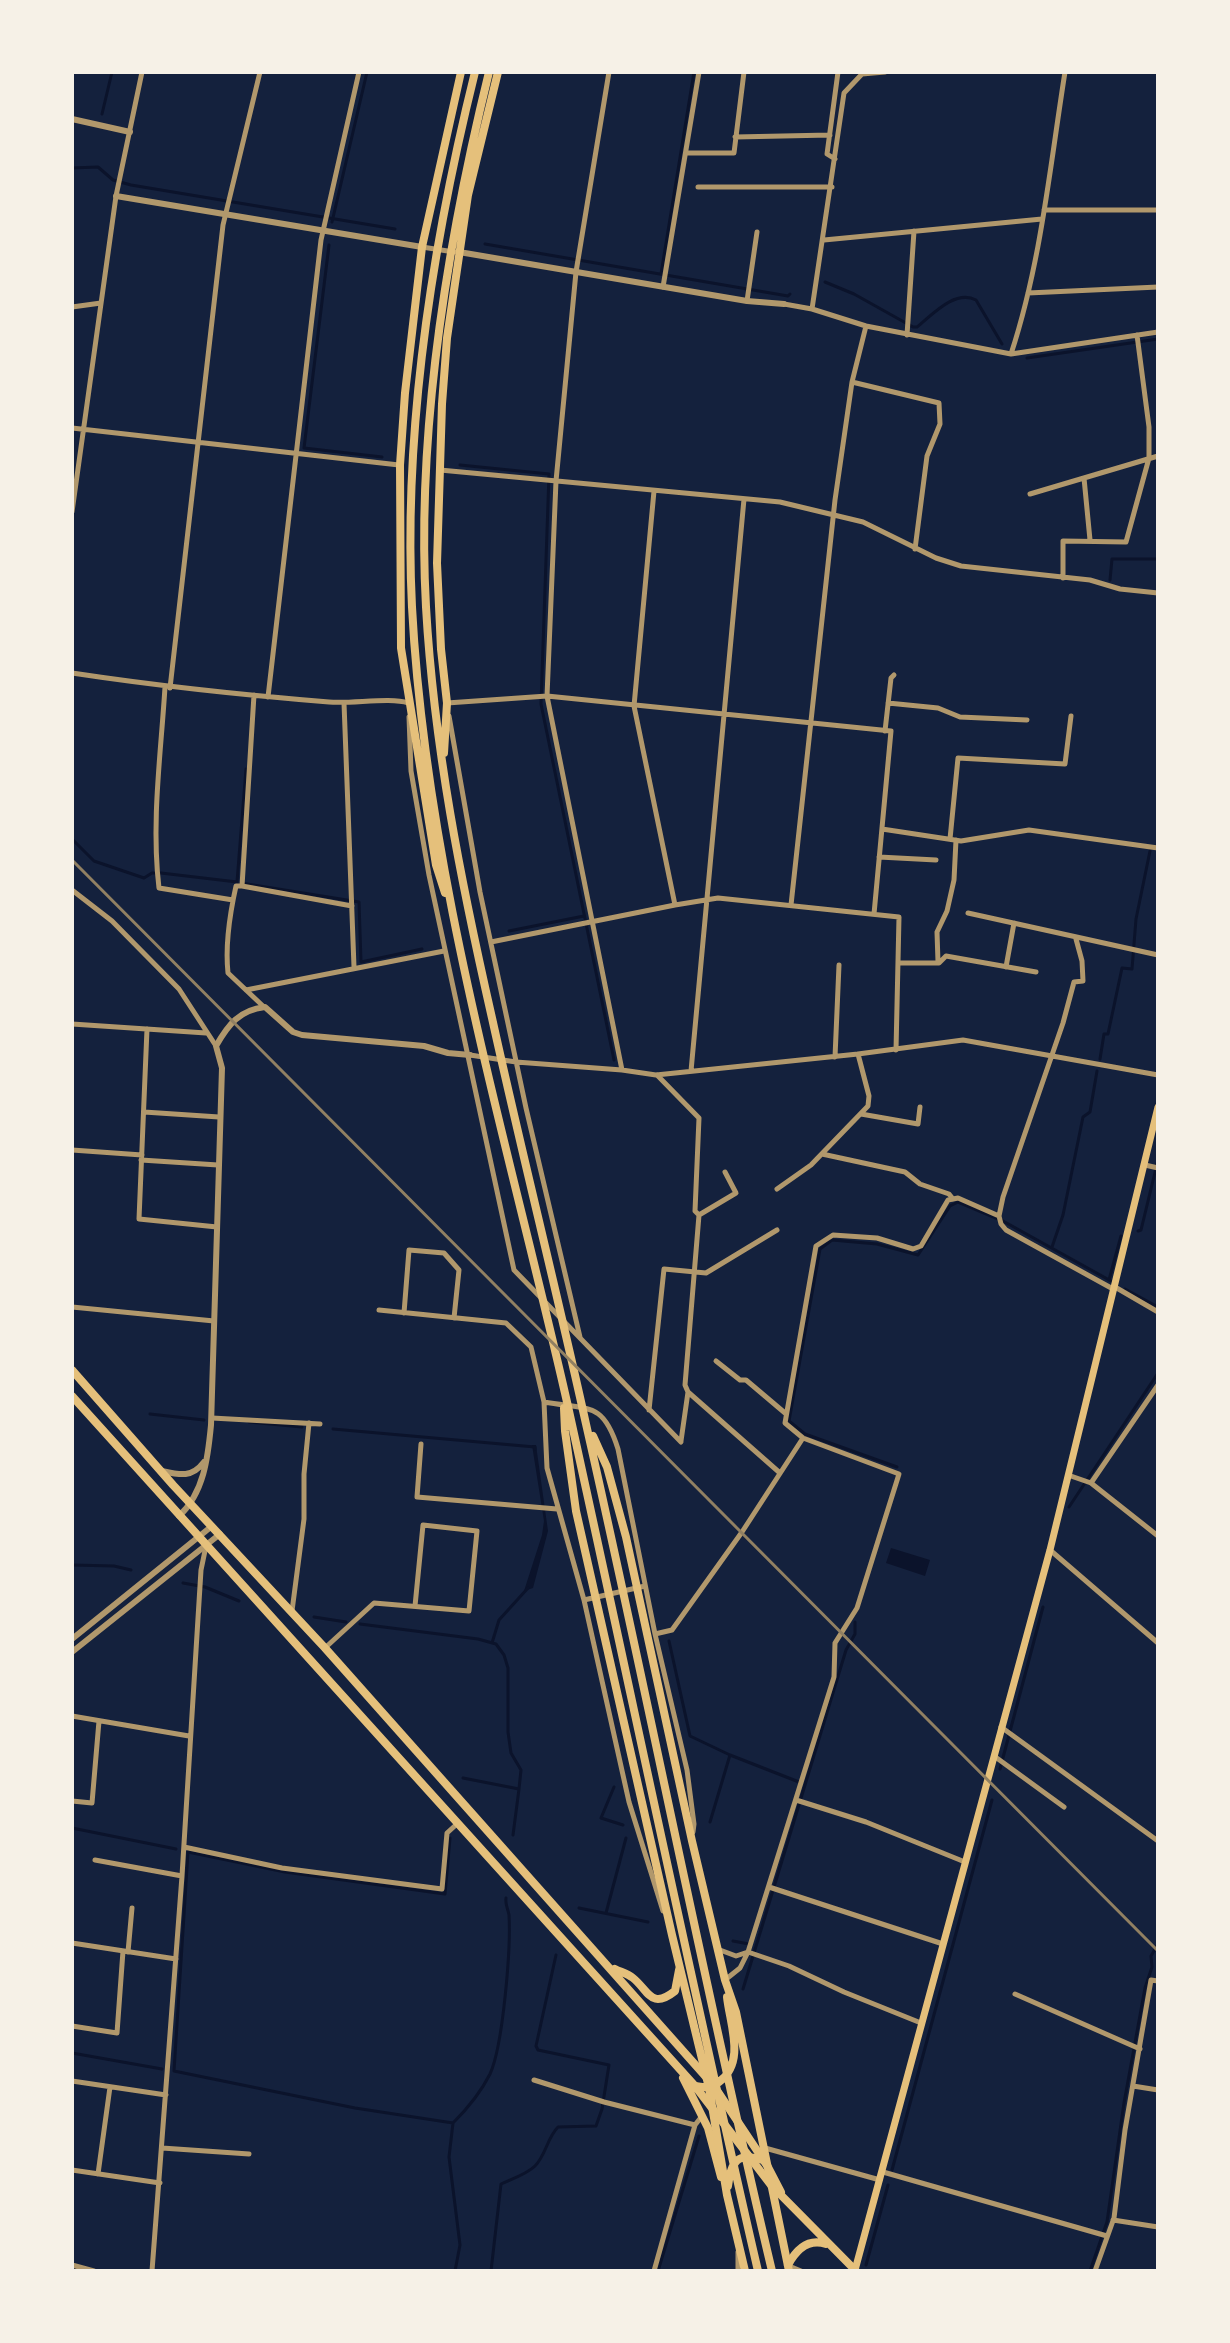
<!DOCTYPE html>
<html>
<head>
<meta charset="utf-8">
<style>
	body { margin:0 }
	#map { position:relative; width:1230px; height:2343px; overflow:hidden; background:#14213d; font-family:Literata,serif }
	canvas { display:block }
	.frame { position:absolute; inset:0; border:74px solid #f6f1e7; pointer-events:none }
</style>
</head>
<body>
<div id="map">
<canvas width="1230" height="2343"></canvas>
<div class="frame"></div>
</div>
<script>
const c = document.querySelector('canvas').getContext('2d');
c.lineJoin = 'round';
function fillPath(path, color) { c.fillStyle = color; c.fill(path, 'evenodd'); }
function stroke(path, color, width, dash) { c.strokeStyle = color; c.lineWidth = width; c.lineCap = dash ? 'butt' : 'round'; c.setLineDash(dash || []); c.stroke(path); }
const water = new Path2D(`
	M532 1445H536L548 1531 533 1588 524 1591 542 1535 544 1521Z
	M891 1548 930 1560 925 1576 886 1563Z`);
const stream = new Path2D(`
	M102 114 112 72
	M72 168 98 167 113 180 131 185 395 229
	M332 222 367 72
	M485 244 788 296 790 294
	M329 245 304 448 382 457
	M661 274 694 72
	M825 282 854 294 913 327H917C932 315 955 289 976 300L1002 344
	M1027 358 1158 339
	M460 465 549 474 541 704 614 1060
	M1110 580 1112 559H1158
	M72 839 94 861 144 878 152 873H161L237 882 246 769
	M241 883 359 902 361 962 422 949
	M509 931 584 916
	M1100 1059 1104 1034H1108L1122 968 1132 969 1136 919 1150 851
	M1138 1231 1141 1230 1158 1160
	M1052 1247 1063 1215 1083 1117 1090 1112 1097 1071
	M1109 1280 1121 1236
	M1125 1289 1158 1307
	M150 1414 204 1420
	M249 1422 302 1427
	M333 1429 535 1447V1449
	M897 1467 805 1434 789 1421 820 1249 832 1240 877 1244 918 1255 950 1206 958 1202 1003 1221 1111 1281
	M1069 1507 1158 1373
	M72 1565 114 1566 131 1570
	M183 1583 205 1587 239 1601
	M314 1617 346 1622
	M360 1624 478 1639 496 1644 504 1655 508 1668V1732L511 1753 521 1770 519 1789
	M669 1641 690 1736 730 1755 710 1822
	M492 1643 499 1620 528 1588
	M730 1755 799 1782
	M1000 1769 1043 1607
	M463 1778 519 1789 513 1835
	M614 1787 601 1818 623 1825
	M72 1828 176 1849
	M450 1838 445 1894 285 1872 188 1852 174 2071 355 2108 453 2123
	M579 1908 648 1922
	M606 1913 626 1838
	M733 1941 749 1944
	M743 1989 846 1650 855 1634V1622
	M72 2053 162 2069
	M892 2170 992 1800
	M866 2265 888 2185
	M455 2271 460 2245 449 2157 453 2123C467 2109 481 2092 490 2074 503 2046 511 1948 509 1915 508 1909 505 1904 506 1898
	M491 2271 501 2184C512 2179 527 2174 535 2166 546 2155 547 2138 558 2127L596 2126 602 2109 609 2065 538 2050 536 2046 556 1955
	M658 2271 699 2136
	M1090 2271 1107 2222 1124 2103 1145 1988 1152 1967 1151 1956 1158 1944`);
const minor = new Path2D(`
	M609 72 576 272 556 481 547 696 622 1070
	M735 137 830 135
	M686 153H734L744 72
	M835 159 827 154 838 72
	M698 187H832
	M1044 210H1158
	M824 240 1042 219
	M422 247 454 252
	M663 287 699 72
	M1028 293 1158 287
	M747 301 757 232
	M784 304 812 309 866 326 1011 354 1158 332
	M72 307 101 303
	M812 309 844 93 862 74 885 72
	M907 335 914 231
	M1011 354C1041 263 1050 166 1065 72
	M852 382 939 403 940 424 927 456 915 549
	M72 428 399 465
	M440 470 780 502 863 522 936 558 961 566 1090 580 1120 589 1158 593
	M1084 478 1090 540
	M654 491 634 706 675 905
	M1030 494 1158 456
	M72 512 116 196 142 72
	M1063 578V541L1126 542 1149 458V427L1137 335
	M72 673C158 686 243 695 329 702 352 704 391 697 408 703
	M165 687C161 753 151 822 159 888L233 900
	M170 688 223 225 260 72
	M254 695 242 886H236C230 913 225 945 228 973L264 1007
	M268 697 321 240 359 72
	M344 703 354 967
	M447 703 547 696 891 731 874 914
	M888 703 938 708 960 717 1027 720
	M449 716 480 892 526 1108 580 1337
	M409 717 411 771 429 875 514 1270 681 1442
	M885 731 891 678 894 675
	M882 829 961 841 1029 830 1158 848
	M950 839 958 758 1065 764 1071 716
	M879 857 936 860
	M242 886 352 906
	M72 890 112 921 179 989 216 1046
	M791 905 835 500 852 382 866 326
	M968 913 1158 955
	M491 942 675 905 718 898 899 917 896 1050
	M938 962 937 932 947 911 954 880 956 840
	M899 963H939L946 956 1036 972
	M1006 967 1014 923
	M246 990 444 951
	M72 1024 206 1033
	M147 1029 139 1219 217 1227
	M470 1055 516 1062 622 1070 656 1075 858 1054 963 1040 1158 1075
	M835 1057 839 965
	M691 1071 744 499
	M657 1075 699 1118 695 1211 699 1215
	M144 1112 219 1117
	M861 1114 918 1124 920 1107
	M72 1150 142 1155
	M822 1154 905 1172 920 1184 949 1194 953 1199
	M141 1160 218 1165
	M1145 1165 1158 1168
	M777 1189 811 1165 868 1106 869 1096 858 1054
	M999 1216 1001 1224 1006 1230 1113 1289
	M1115 1287 1158 1312
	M72 1307 214 1321
	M379 1310 506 1323 531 1347 544 1402
	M404 1313 409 1250 444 1253 459 1270 454 1318
	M716 1361 740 1380H746L785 1413
	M688 1392 685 1385 699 1215 736 1193 725 1172
	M649 1410 664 1269 706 1273 777 1230
	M212 1418 320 1424
	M681 1441 688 1392 780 1473
	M421 1444 417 1497 557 1509
	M1068 1475 1091 1483 1158 1536
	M1091 1483 1158 1385
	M1050 1550 1158 1643
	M584 1600 645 1586
	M292 1611 304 1519V1474L309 1423
	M655 1634 672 1630 742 1532 803 1438
	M326 1647 374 1603 469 1611 477 1531 423 1525 415 1606
	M72 1716 189 1736
	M1001 1727 1158 1841
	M994 1756 1064 1807
	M796 1800 866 1822 965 1862
	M72 1801 92 1803 99 1721
	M184 1847 282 1868 442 1889 447 1833 458 1823
	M95 1860 182 1876
	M769 1887 943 1944
	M663 1911 629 1802 584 1600 547 1468 544 1402C589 1410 603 1401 618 1449L655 1634 687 1770 694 1824 693 1832
	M72 1943 176 1959
	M720 1950 736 1956 748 1952 789 1966 844 1992 921 2023
	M128 1952 132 1908
	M725 1980 740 1968 748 1952 834 1677 835 1643 857 1608 899 1474 803 1438 785 1423 816 1246 833 1235 877 1238 913 1249 921 1246 948 1200 958 1198 999 1216 1003 1197 1063 1023 1074 982 1083 981 1082 961 1076 939
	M1015 1994 1140 2049
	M72 2026 117 2033 123 1951
	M534 2080 604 2102 695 2125
	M72 2081 166 2095
	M1133 2086 1158 2090
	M162 2148 249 2154
	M765 2148 880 2180
	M72 2170 160 2183
	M883 2172 1107 2236
	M98 2174 110 2087
	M1113 2220 1158 2227
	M738 2252V2271
	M72 2265 94 2271
	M789 2266 801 2271
	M152 2271 182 1876 201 1570 206 1546
	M654 2271 695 2125 702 2116
	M1095 2271 1114 2218 1125 2130 1151 1980 1158 1981`);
const tertiary = new Path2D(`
	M72 119 130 132
	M116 196 422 247
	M459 252 747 301 784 304
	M162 1471C180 1475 192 1478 204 1462
	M179 1516C204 1493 208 1457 211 1425L222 1068 216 1046C228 1025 239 1010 265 1007L293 1032 302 1035 424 1046 448 1053 470 1055
	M72 1639 212 1526
	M72 1652 220 1534`);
const secondary = new Path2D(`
	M855 2270 1050 1550 1158 1107`);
const primary = new Path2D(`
	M72 1370 173 1485 325 1648 707 2078
	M72 1396 695 2086 771 2185 856 2271
	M615 1969C621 1972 628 1974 633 1978 649 1991 651 2010 675 1991L679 1970
	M683 2078 708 2128 721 2177
	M718 2092 768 2167 781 2192
	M788 2265C796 2250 808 2238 826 2244`);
const trunk = new Path2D(`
	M475 72C432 245 403 429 412 607 426 875 508 1142 567 1402 631 1692 691 1982 758 2271
	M489 72C447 243 416 430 426 607 434 747 461 882 492 1018 522 1154 556 1288 586 1424 650 1706 705 1990 772 2271
	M444 753 447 703 441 649 437 563 442 404 447 338 468 195 498 72
	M445 893 436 865 401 648 400 465 405 393 422 247 461 72
	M564 1408 565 1431 576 1511 672 1935 709 2088 727 2195 745 2271
	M593 1436 607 1467 626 1537 692 1841 725 1980 736 2012 789 2271
	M695 2086C705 2088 711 2088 719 2082 746 2062 730 2025 727 1997
	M728 2186C731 2161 737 2152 763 2160`);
const rail = new Path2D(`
	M72 860 1158 1951`);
fillPath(water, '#0b132b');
stroke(stream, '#0b132b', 3);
stroke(minor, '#b1986c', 5);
stroke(tertiary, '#b1986c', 6);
stroke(secondary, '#e5c07b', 7);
stroke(primary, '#e5c07b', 8);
stroke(trunk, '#e5c07b', 8);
stroke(rail, '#918062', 3);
</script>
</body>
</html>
